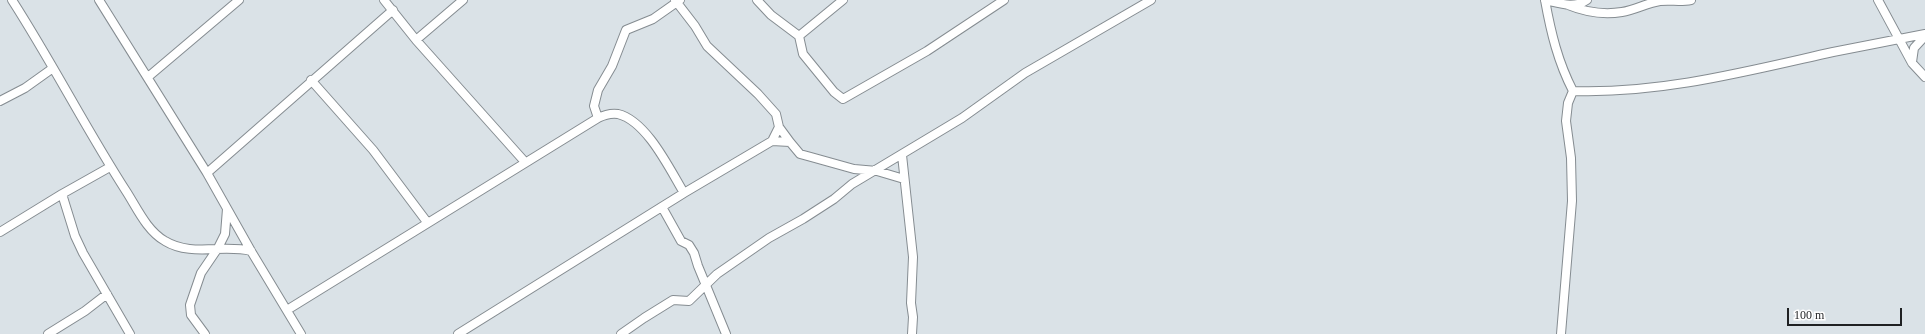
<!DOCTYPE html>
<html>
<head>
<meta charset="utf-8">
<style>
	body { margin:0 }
	#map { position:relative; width:1925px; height:334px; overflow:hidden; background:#dae2e7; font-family:Georgia,serif }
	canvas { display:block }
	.scale { position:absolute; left:1787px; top:308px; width:115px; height:18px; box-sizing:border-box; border:2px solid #1f2123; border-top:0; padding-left:5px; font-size:12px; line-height:14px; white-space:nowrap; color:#1f2123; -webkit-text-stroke:3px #fff; paint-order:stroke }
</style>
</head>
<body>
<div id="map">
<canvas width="1925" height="334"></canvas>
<div class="scale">100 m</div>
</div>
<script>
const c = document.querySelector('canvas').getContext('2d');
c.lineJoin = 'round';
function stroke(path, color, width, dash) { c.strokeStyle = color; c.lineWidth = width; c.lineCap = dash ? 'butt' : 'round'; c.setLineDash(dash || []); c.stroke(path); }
const minor = new Path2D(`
	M12 0C52 62 86 129 126 191 137 208 147 231 165 241 191 257 223 244 251 251
	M99 0 207 173 251 251 301 334
	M384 0 416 40 525 162
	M757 0 771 15 799 36 843 0
	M1545 0C1551 33 1558 62 1573 91L1568 103 1566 121 1571 158 1572 201 1561 334
	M1545 0C1559 3 1574 9 1587 0
	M1878 0 1912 63 1925 77
	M1568 5C1585 12 1603 15 1622 12 1635 10 1647 3 1660 1 1671 0 1681 2 1691 0
	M799 36 803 54 834 92 843 99 927 51 1004 0
	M416 40 463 0
	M1912 62 1914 48 1925 36
	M148 77 239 0
	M311 80 373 150 427 222
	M1573 91C1661 94 1748 71 1833 52 1864 46 1894 40 1925 34
	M0 101 25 88 53 68
	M598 118 594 106 598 90 612 66 626 30 653 19 680 0
	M779 127 790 142
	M772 141 790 142 800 154 811 157 854 169 877 171 904 179
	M902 155 913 257 911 303 913 317 912 334
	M207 173 393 10
	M62 194 75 236 83 253 130 334
	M662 207 681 241 689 245 694 253 698 266 726 334
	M0 232 62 194 110 167
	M287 310 598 118C604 115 611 113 618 114 647 121 670 170 684 193
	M48 334 85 311 107 294
	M205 334 191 315 190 305 201 273 218 248 225 234 227 209
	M458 334 684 193 772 141 779 127 776 114 758 94 707 46 695 26 675 0
	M621 334 644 318 673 300 689 301 717 274 769 238 803 219 834 199 852 184 962 118 1025 73 1151 0`);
stroke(minor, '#858c91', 10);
stroke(minor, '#fff', 8);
</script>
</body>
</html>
